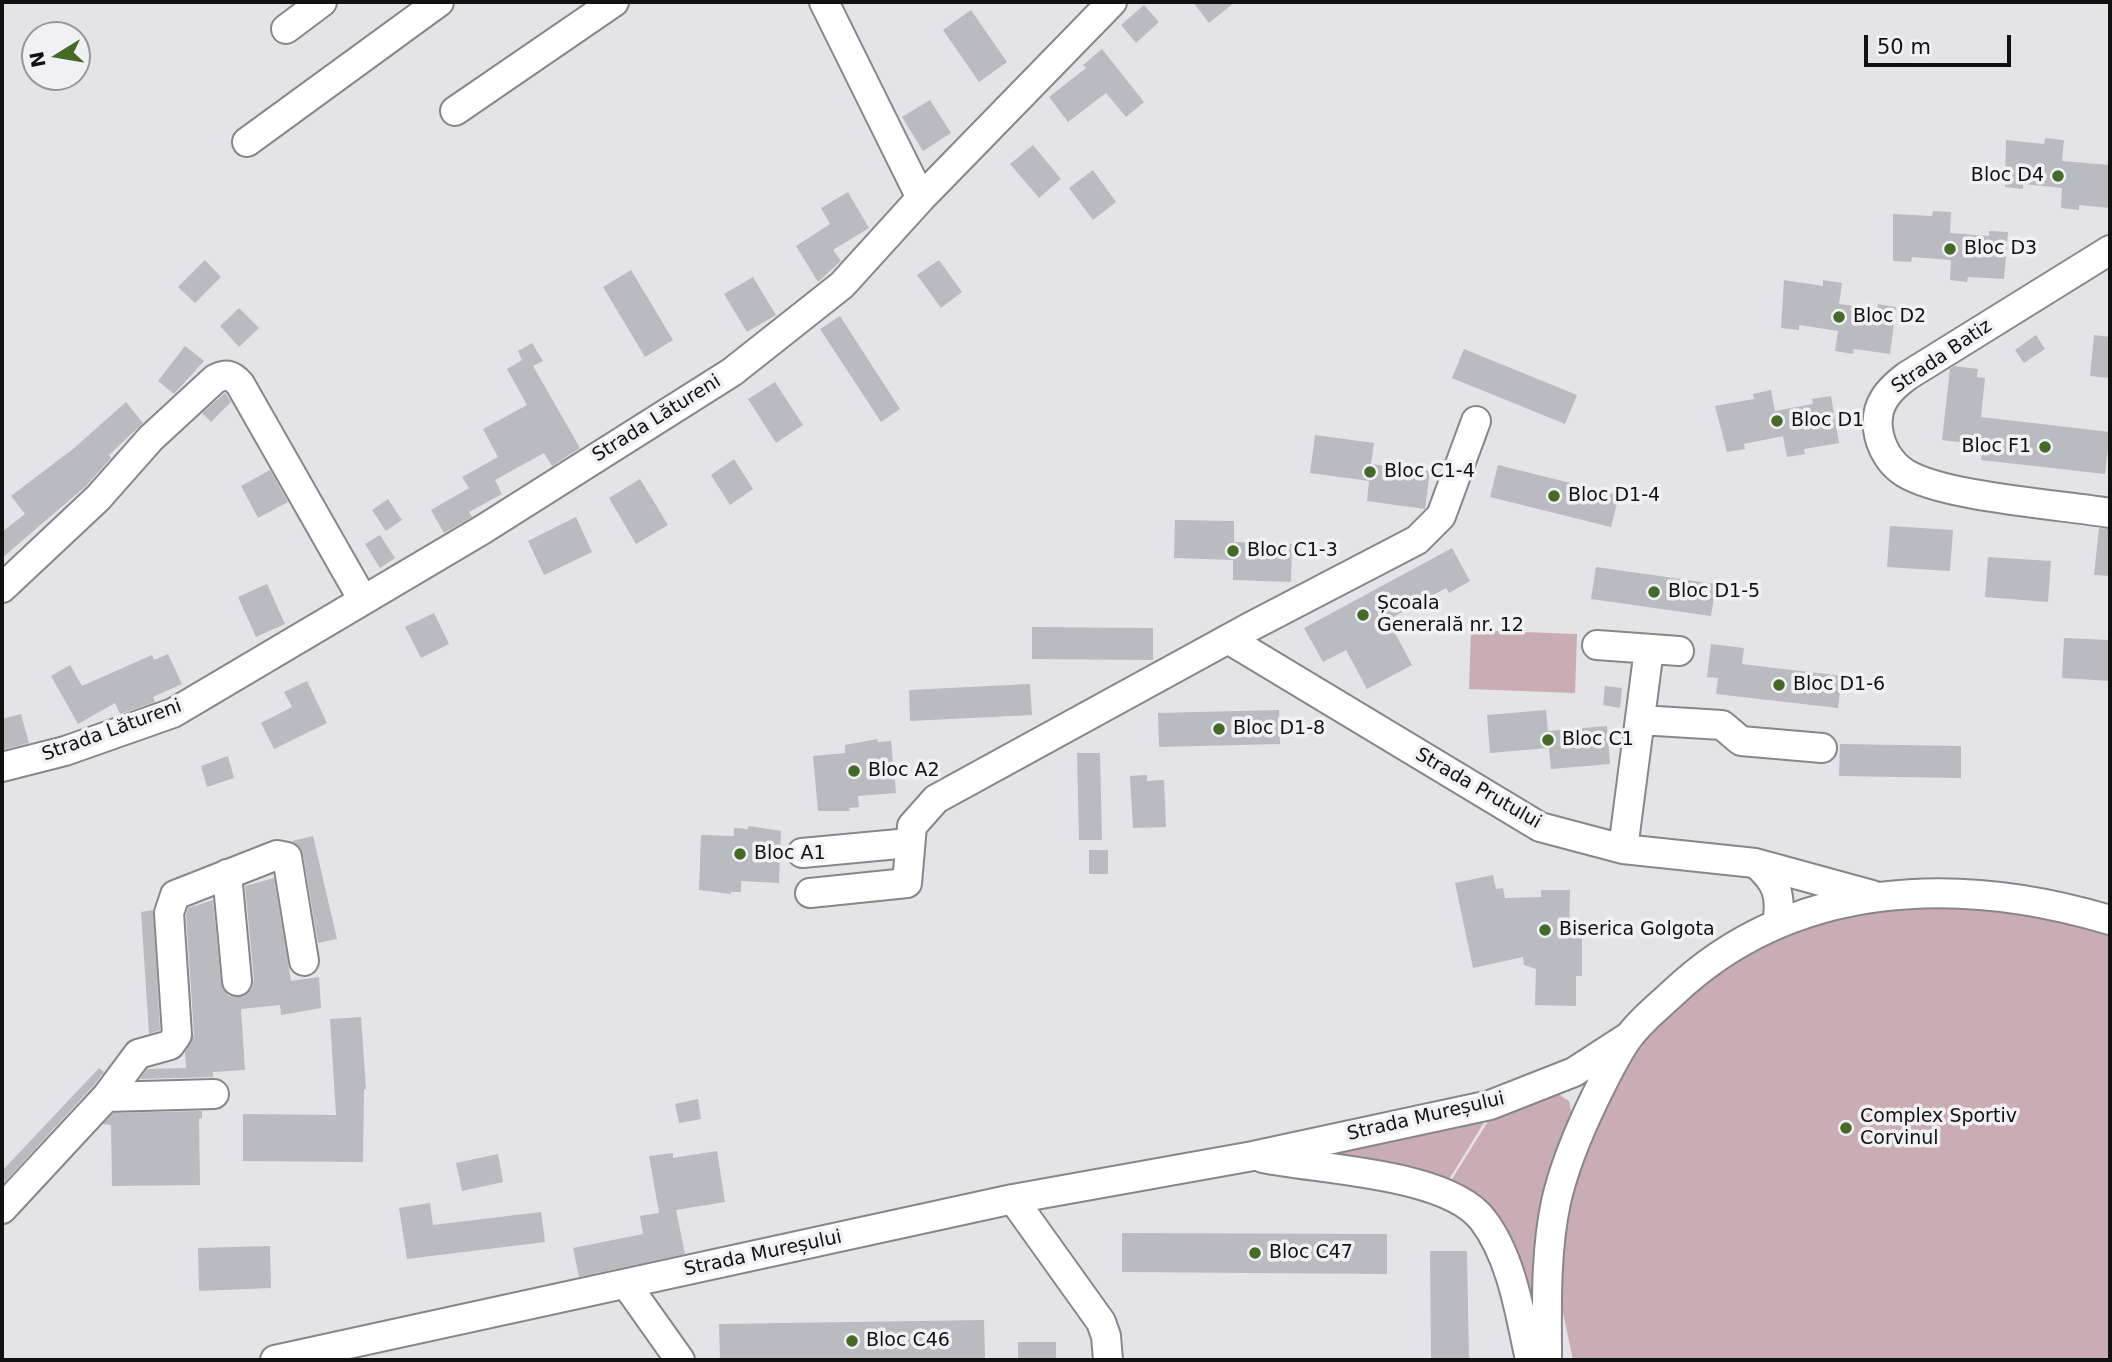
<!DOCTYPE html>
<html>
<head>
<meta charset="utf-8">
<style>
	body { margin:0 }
	#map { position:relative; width:2112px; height:1362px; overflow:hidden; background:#e4e3e8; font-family:"DejaVu Sans",sans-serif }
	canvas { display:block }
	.frame { position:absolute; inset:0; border:4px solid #111112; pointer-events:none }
	.north { position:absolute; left:21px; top:21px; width:70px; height:70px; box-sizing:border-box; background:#f1f0f5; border:2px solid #97979a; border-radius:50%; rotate:259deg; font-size:19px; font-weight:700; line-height:28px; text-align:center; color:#111112 }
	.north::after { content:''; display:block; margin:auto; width:24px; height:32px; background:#446b26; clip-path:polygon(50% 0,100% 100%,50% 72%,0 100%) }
	.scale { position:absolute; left:1864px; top:35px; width:147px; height:32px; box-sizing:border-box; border:4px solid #111112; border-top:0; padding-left:9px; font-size:21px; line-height:24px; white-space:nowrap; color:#111112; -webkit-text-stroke:5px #f1f0f5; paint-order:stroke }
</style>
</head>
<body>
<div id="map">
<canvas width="2112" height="1362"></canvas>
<div class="frame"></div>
<div class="north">N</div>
<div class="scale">50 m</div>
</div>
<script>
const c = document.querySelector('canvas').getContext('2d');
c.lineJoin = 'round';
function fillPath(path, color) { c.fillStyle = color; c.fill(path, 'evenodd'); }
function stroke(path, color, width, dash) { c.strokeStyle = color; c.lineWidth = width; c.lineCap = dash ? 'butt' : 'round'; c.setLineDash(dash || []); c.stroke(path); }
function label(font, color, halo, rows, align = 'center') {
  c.font = font + ' "DejaVu Sans",sans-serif'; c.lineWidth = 7; c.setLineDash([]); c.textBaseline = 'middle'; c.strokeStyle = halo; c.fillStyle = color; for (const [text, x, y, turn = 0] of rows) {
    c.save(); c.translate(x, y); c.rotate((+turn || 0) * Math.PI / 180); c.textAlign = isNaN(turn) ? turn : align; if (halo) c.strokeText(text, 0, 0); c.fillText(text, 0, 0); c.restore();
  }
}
const green = new Path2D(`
	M1471 630 1577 634 1575 693 1469 689Z
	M1879 897 2110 920V1360H1573L1549 1246 1604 1080 1704 966Z
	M1558 1094 1569 1101 1573 1119 1541 1360 1515 1268 1447 1187 1492 1115Z
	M1488 1116 1445 1186 1301 1153Z`);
const building = new Path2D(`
	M1193 2H1235L1209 23Z
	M1144 5 1159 22 1136 43 1121 25Z
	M971 10 1007 62 979 82 943 30Z
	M1102 49 1144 102 1126 117 1106 93 1068 122 1049 97 1086 68 1083 65Z
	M930 100 951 133 923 151 902 117Z
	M2045 138 2064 140 2062 161 2110 165V208L2079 205V210L2061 208 2062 188 2023 184V189L2005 187 2006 140 2044 144Z
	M1033 145 1061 179 1039 198 1010 164Z
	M1093 170 1116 202 1093 220 1069 188Z
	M848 192 869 228 833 250 841 261 818 282 796 246 830 224 821 208Z
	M1933 211 1951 212 1950 233 1989 236V231L2008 232 2004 279 1968 277 1967 282 1950 280 1951 260 1912 257 1911 262 1893 261V214L1932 216Z
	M205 260 221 277 195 303 178 287Z
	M939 260 962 292 941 308 917 275Z
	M631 270 673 340 645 357 603 287Z
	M753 277 776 315 747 332 724 294Z
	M1784 280 1823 286V280L1842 283 1839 304 1877 309 1878 304 1896 307 1890 354 1854 349 1853 354 1835 351 1838 331 1799 325V330L1781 328Z
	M239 308 259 328 239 347 220 326Z
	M840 316 900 409 881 422 820 329Z
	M2036 335 2045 349 2024 363 2015 350Z
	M2094 335 2110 337V378L2090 376Z
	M532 343 543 361 533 366 580 448 552 466 544 453 495 480 502 494 469 512 472 517 444 533 431 510 469 488 462 477 498 457 483 429 527 405 507 369 522 360 518 351Z
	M185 346 204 361 174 394 158 381Z
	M1464 349 1577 395 1565 424 1452 378Z
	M1954 366 1978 369 1977 377 1985 378 1981 417 2110 432 2105 474 1981 460 1983 445 1942 440 1950 369Z
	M775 382 803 425 776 443 748 399Z
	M1771 390 1775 411 1813 404 1812 399 1831 396 1839 443 1804 449 1805 454 1787 457 1783 436 1744 444 1745 449 1727 452 1715 406 1754 399 1753 394Z
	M225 393 231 402 211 422 202 413Z
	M126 402 143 423 109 455 111 458 86 486 2 558V532L25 514 11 496 73 449Z
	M1315 435 1374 443 1371 464 1430 471 1425 509 1367 501 1369 481 1310 473Z
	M734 459 753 489 730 505 711 475Z
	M1498 465 1619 495 1611 527 1490 497Z
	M270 470 288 502 258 518 241 486Z
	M640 479 668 525 636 544 609 498Z
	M388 499 402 520 386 531 372 510Z
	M576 517 592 552 544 575 528 541Z
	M1175 520 1234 521V542L1292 544 1291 582 1233 580V560L1174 558Z
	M1890 526 1953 530 1950 571 1887 567Z
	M2099 528 2110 529V576L2094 575Z
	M380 535 395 558 380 568 365 544Z
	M1452 548 1470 581 1449 593 1446 588 1388 620 1412 665 1367 689 1346 650 1323 662 1304 628Z
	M1988 557 2051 561 2048 602 1985 597Z
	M1596 567 1716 584 1711 616 1591 599Z
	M267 584 285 624 256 637 238 597Z
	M434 613 449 644 421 658 405 627Z
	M1032 627 1153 628V660L1032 659Z
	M2064 638 2110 640V681L2062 678Z
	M1711 644 1744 648 1742 664 1842 676 1838 708 1716 694 1718 678 1707 677Z
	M168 654 182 684 153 697 155 702 120 714 115 703 78 724 51 676 70 665 82 686 152 655 154 660Z
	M307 681 327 723 274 749 261 723 292 707 284 692Z
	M1030 684 1032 715 910 721 909 690Z
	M1605 686 1622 688 1620 708 1603 705Z
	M1279 710 1280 744 1159 747 1158 713Z
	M1546 710 1548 731 1607 726 1610 764 1551 769 1549 748 1490 753 1487 715Z
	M21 714 29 743 2 750V719Z
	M877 739 878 742 891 741 896 793 858 796 859 807 849 808 850 811H818L813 756 845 753V745Z
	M1840 744 1961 746V778L1839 776Z
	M1077 753H1100L1102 840H1079Z
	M228 756 234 778 207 787 201 766Z
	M1147 775V781L1164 780 1166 827 1133 828 1130 776Z
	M748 826 781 831 779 883 741 881V892H731V894L699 890 701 835 734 836V828L748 829Z
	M313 836 337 939 318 943 303 854 292 841Z
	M1089 850H1108V874H1089Z
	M1493 875 1496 889 1503 888 1505 898 1541 897V890H1570L1569 935H1582V976H1576V1006L1535 1005 1536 969 1524 965 1523 957 1473 968 1455 883Z
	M274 878 291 981 319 977 321 1008 281 1015 280 1005 241 1009 245 1070 213 1072V1077L140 1079 147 1069 186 1068 185 1052 194 1034 186 915 188 908 213 900 221 983 229 996 239 997 252 989 254 979 245 886Z
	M153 910 160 1030 149 1034 141 912Z
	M361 1017 366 1089 364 1090 363 1162 243 1161V1114L336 1115 330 1019Z
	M99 1068 104 1072 93 1086 2 1185V1171Z
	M698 1099 701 1119 679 1123 675 1104Z
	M202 1111V1118L199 1119 200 1185 112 1186 111 1125 103 1124 113 1113Z
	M717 1151 725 1202 676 1210 685 1254 579 1277 573 1248 643 1234 640 1216 659 1213 649 1156 673 1153V1158Z
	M498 1154 503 1182 462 1191 456 1163Z
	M430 1203 433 1225 541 1212 545 1242 407 1259 399 1208Z
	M1122 1233 1387 1234V1274L1122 1272Z
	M270 1246 271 1288 199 1291 198 1248Z
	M1430 1251H1467L1469 1360H1431Z
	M984 1320 985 1358 720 1360 719 1324Z
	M1018 1342H1056V1360H1018Z`);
const minor = new Path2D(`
	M824 2 921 198
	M286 29 322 2
	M455 111 614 2
	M247 142 439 2
	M2110 250 1907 376C1888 390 1875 405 1878 429 1880 446 1890 464 1905 473 1943 497 2062 505 2110 513
	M2 588 98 498 151 438 215 379C227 373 232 375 240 384L363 600
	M1228 639 1540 827 1623 849 1755 863 1872 895
	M1597 645 1679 651
	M1640 720 1722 725 1741 741 1822 748
	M2 767 65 751 173 713 482 530 732 372 842 285 921 198 1112 2
	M1623 849 1649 649
	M802 853 909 843
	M1755 863C1777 881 1782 896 1777 924
	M227 874 237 981
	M810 893 907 883 912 826 936 799 1250 627 1417 540 1441 516 1476 421
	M106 1097 138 1054 170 1045 177 1035 169 913 175 895 277 855 287 857 304 961
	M1263 1158C1321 1170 1448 1173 1483 1220 1512 1258 1520 1314 1530 1360
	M1013 1199 1101 1322 1106 1336 1108 1360
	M2 1209 106 1097 214 1094
	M626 1284 680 1360
	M275 1360 1013 1199 1253 1156 1490 1105 1574 1072 1628 1037
	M1547 1360C1547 1308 1545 1254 1556 1202 1564 1166 1579 1131 1595 1098 1605 1078 1615 1056 1628 1038 1640 1021 1658 1007 1673 993 1793 879 1959 875 2110 920`);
const markers = [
	[2058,176,7,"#446b26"],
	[1950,249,7,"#446b26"],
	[1839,317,7,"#446b26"],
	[1777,421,7,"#446b26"],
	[2045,447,7,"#446b26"],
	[1370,472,7,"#446b26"],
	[1554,496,7,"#446b26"],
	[1233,551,7,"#446b26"],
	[1654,592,7,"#446b26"],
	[1363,615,7,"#446b26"],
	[1779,685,7,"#446b26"],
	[1219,729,7,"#446b26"],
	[1548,740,7,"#446b26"],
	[854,771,7,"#446b26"],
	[740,854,7,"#446b26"],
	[1545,930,7,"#446b26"],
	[1846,1128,7,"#446b26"],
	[1255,1253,7,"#446b26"],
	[852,1341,7,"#446b26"]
];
const poiNames = [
	["Bloc D4",2044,176,"right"],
	["Bloc D3",1964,249],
	["Bloc D2",1853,317],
	["Bloc D1",1791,421],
	["Bloc F1",2031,447,"right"],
	["Bloc C1-4",1384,472],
	["Bloc D1-4",1568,496],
	["Bloc C1-3",1247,551],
	["Bloc D1-5",1668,592],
	["Școala",1377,604],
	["Generală nr. 12",1377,626],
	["Bloc D1-6",1793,685],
	["Bloc D1-8",1233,729],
	["Bloc C1",1562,740],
	["Bloc A2",868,771],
	["Bloc A1",754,854],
	["Biserica Golgota",1559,930],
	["Complex Sportiv",1860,1117],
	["Corvinul",1860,1139],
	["Bloc C47",1269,1253],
	["Bloc C46",866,1341]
];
const streetNames = [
	["Strada Batiz",1942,357,-34],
	["Strada Lătureni",657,419,-32],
	["Strada Lătureni",112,731,-20],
	["Strada Prutului",1478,789,30],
	["Strada Mureșului",1426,1117,-13],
	["Strada Mureșului",763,1254,-12]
];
fillPath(green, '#caadb4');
fillPath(building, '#b9bbc0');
stroke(minor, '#87868b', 32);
stroke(minor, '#fff', 28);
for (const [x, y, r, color] of markers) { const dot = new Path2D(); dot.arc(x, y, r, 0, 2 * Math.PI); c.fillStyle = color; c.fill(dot); stroke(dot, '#f1f0f5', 2.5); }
label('19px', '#111112', '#f1f0f5', poiNames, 'left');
label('19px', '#111112', '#f1f0f5', streetNames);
</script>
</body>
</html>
